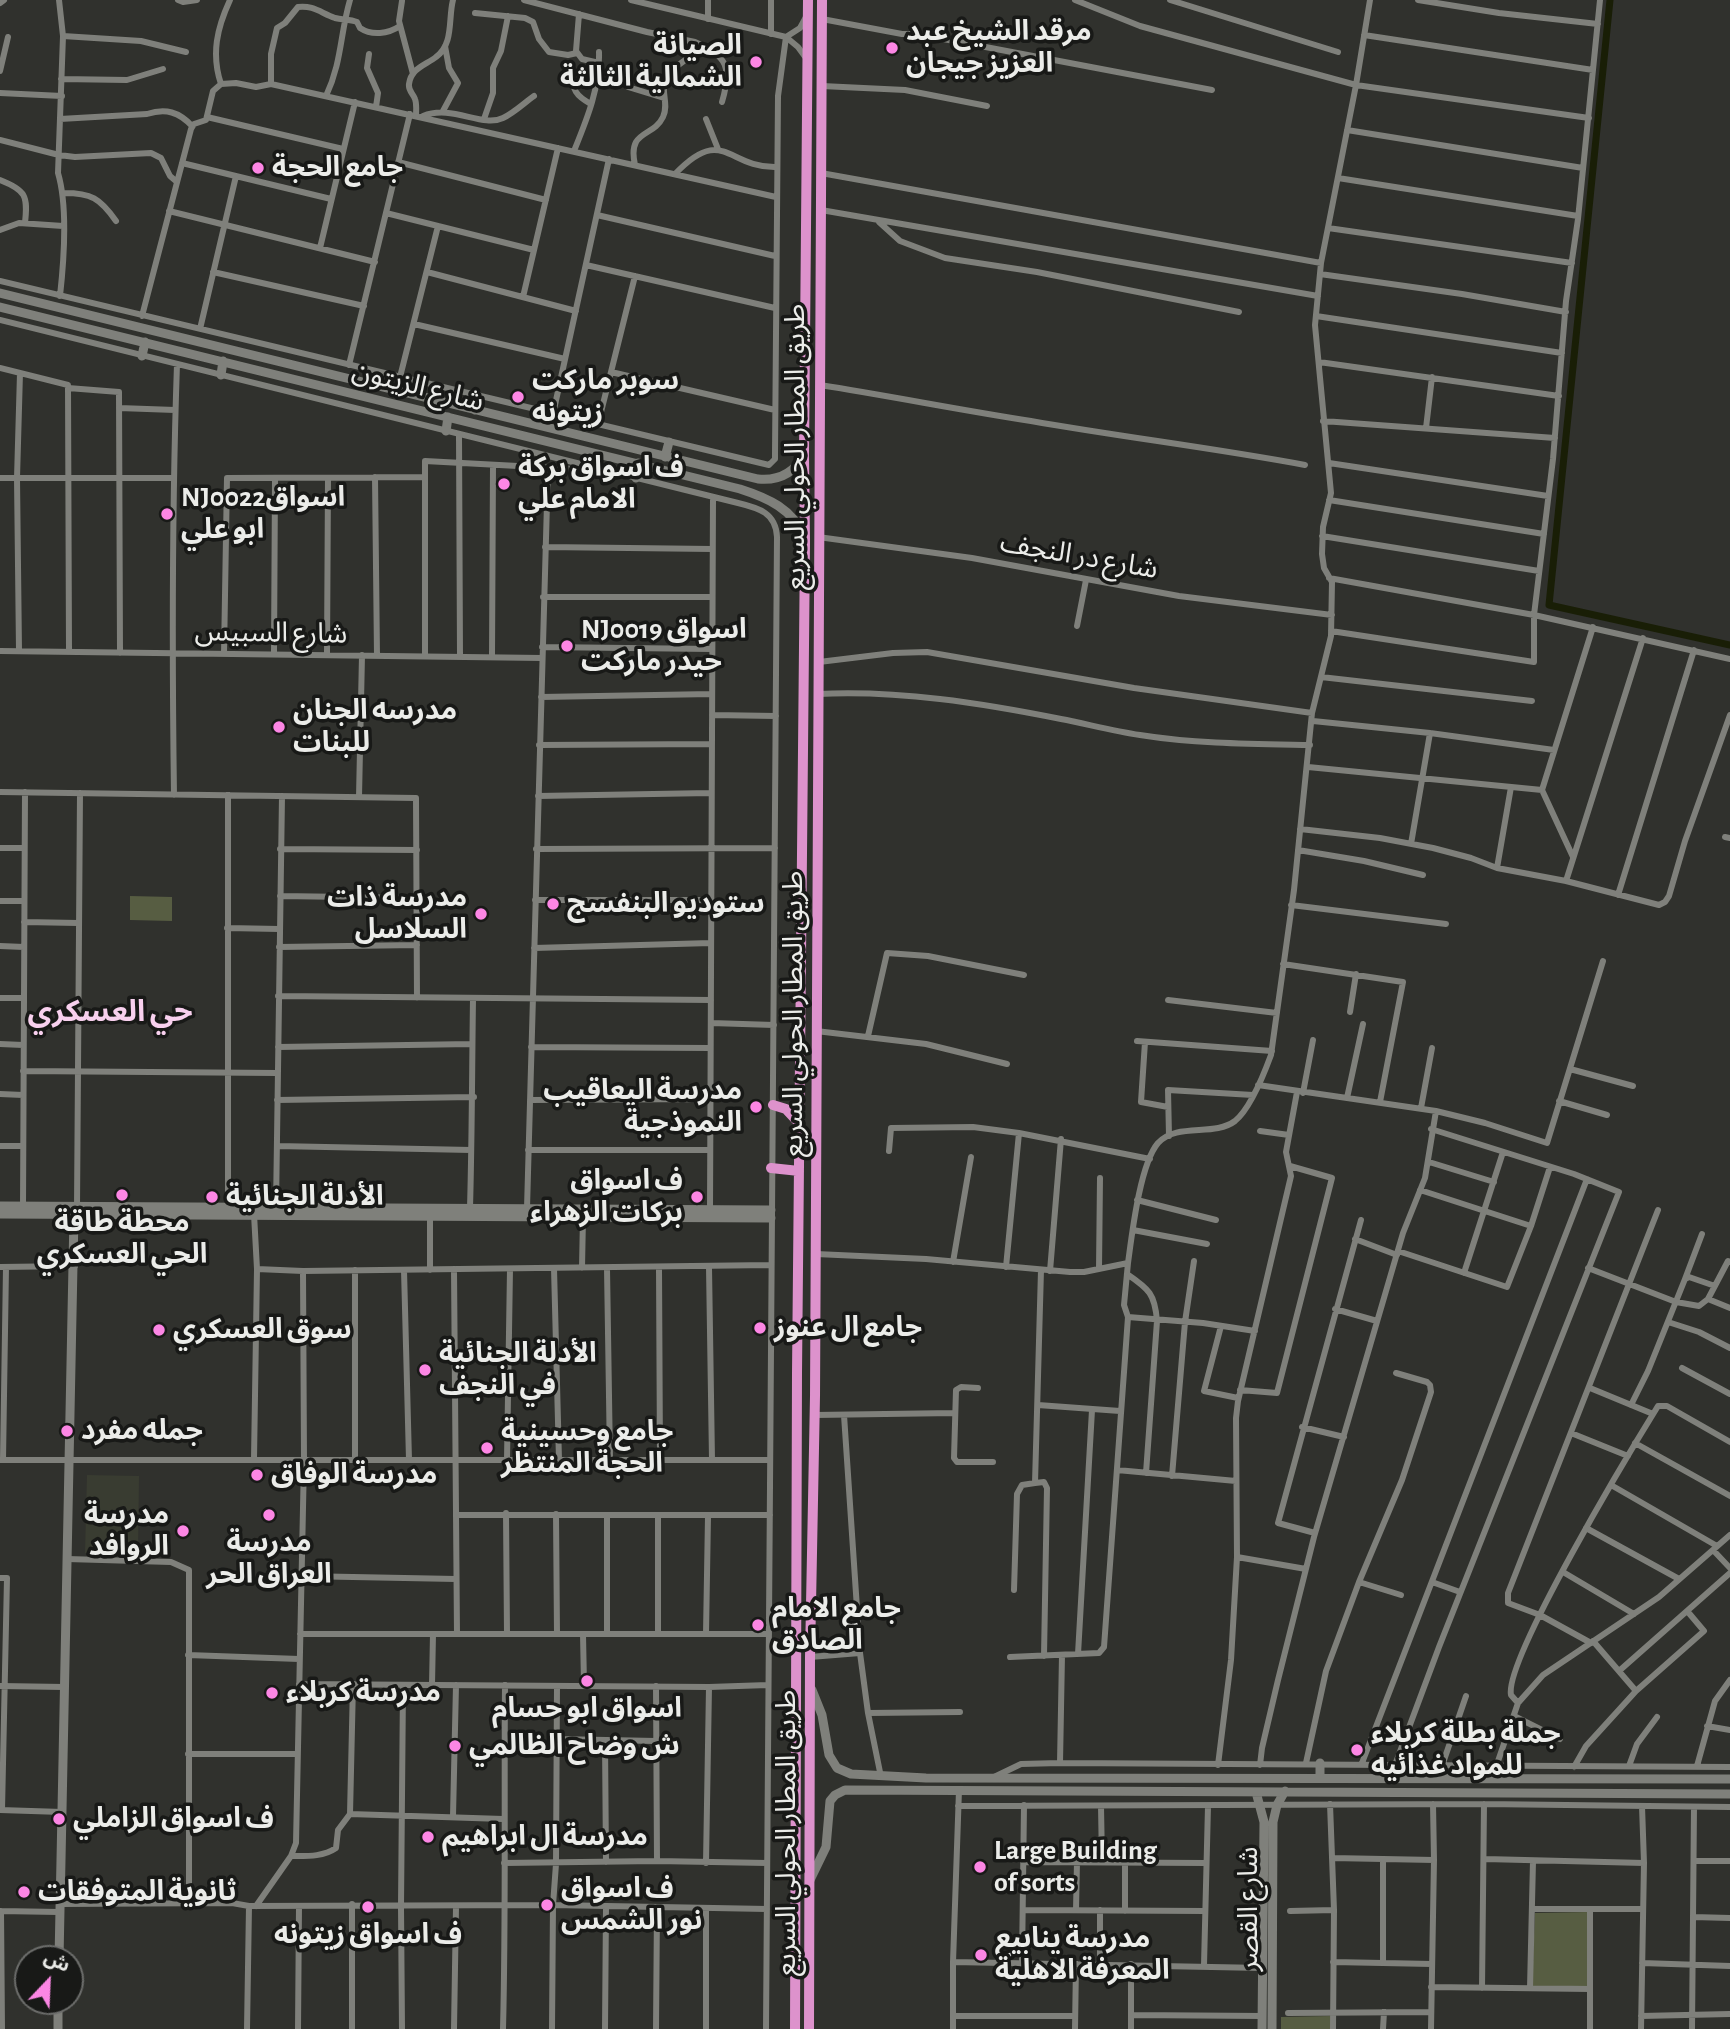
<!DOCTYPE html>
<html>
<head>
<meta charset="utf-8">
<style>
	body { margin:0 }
	#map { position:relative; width:1730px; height:2029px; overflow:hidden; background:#30312d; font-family:"Alegreya Sans","Noto Sans Arabic",sans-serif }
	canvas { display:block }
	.north { position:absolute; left:14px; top:1945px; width:70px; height:70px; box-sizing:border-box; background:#181917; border:2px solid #6c6d6b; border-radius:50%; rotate:23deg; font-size:19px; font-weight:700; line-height:28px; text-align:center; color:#ebece9 }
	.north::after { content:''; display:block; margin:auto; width:24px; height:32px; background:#fc86e4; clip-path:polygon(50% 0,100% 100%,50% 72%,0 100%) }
</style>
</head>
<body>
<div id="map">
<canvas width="1730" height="2029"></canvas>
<div class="north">ش</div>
</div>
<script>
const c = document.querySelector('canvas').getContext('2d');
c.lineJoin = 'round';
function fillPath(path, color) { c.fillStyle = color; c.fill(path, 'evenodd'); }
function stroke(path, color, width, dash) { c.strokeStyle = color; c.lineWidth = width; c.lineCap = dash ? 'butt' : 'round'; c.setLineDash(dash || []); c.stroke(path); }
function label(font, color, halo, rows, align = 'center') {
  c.font = font + ' "Alegreya Sans","Noto Sans Arabic",sans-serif'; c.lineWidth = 7; c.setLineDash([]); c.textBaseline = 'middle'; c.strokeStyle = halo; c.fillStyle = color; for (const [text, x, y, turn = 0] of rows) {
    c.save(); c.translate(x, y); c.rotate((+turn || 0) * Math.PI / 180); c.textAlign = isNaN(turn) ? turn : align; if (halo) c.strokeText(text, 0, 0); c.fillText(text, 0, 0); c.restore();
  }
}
const built = new Path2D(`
	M87 1475 139 1476 138 1553H85Z`);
const green = new Path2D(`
	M130 896 172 897V921L130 920Z
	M1588 1912V1987L1532 1986 1535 1913Z
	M1331 2016V2029H1281V2017Z`);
const canal = new Path2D(`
	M1610 0 1549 605 1730 645`);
const street = new Path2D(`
	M59 0 63 36 58 173C68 207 64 260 60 296
	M178 0 183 2 197 0
	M524 0 647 32 695 42 697 49C689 60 676 64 668 75 658 88 670 103 663 117 653 138 627 129 635 165
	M631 0 786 37 798 47 806 58
	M1075 0 1140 26 1356 85 1589 118
	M1170 0 1338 52
	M1418 0 1499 13 1598 24
	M402 1 399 21 413 74
	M0 3 4 0
	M475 13 525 18 533 22 539 39 549 52 568 55 577 53
	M579 14 576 51 582 59 599 63
	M708 19V0
	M822 19 902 34H917L1212 90
	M771 34V0
	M1364 35 1593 70
	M63 36 141 41 186 52
	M786 37 800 28 806 17
	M695 42C728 56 732 68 722 102
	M369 54 367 68 378 93 376 107
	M0 71 8 37
	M572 72C572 90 576 96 591 104
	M61 79 127 80 163 69
	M221 84C211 54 217 28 230 0
	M271 84V54L277 28 285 23 298 7C313 5 321 13 335 18 342 20 350 19 357 22L360 28C372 36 388 34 400 26
	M822 86 905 90 987 106
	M628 87 664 98
	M0 93 62 96
	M326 96C342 62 340 34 350 0
	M443 111 458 83 449 68 445 46
	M416 116C416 110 417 104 415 99 413 93 408 91 409 84 411 68 426 65 436 57 454 44 448 19 453 0
	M423 116C452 104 482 128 503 118 514 113 524 103 534 96
	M207 117 343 149
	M60 119 147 114C166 108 179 112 192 126
	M484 119 493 93V68L501 51 508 16
	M706 119 718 149
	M1347 130 1583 168
	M0 140 59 155 75 157 151 153 161 158 170 176 177 182
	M574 151C587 119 600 88 599 52
	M398 162 546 200
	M182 163 331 199
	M821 173 1321 263
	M675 174C723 124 727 168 776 167
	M1338 178 1578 216
	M0 180C26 190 28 196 25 223
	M64 193C91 193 100 198 116 221
	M821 210 1318 296
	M169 211 375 262
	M386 213 534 250
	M597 215 775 256
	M879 222 900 241 945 258 1037 272 1239 312
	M1328 228 1572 263
	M0 230 19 223 63 226
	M320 248 355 102
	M586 265 775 308
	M213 272 364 306
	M427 272 576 311
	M1320 274 1462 294 1566 312
	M0 281 769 465 775 459V454L778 96 786 37
	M523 297 558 148
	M142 316 191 129 194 124 206 120 213 91 221 84 236 83 256 87 271 84 776 197
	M1316 316 1562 353
	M0 320 738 503C759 508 776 513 777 537L766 2029
	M414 324 565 359
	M200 329 236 176
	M1319 362 1559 396
	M349 365 410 114
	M0 368 68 385 69 652
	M611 372 775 410
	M400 377 438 226
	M820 385C890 396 960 410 1031 421 1122 437 1214 448 1305 465
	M68 388 119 392 120 653
	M119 408 175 410
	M553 414 609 159
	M1323 421 1555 438
	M598 424 635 276
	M1426 428 1432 377
	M459 434 460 657
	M1329 463 1548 496
	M375 477 377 656
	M0 478H173
	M1329 500 1544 534
	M1322 536 1539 571
	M818 537 972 558 1179 596 1332 615
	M545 547 712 549
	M1329 578 1534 615 1730 659
	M543 597H712
	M1077 626 1086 580
	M1331 631 1534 662V615L1553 459 1566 301 1578 219 1600 0
	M542 647 712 649
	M0 651 542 658
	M19 651 17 478 20 373
	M224 654 227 478 425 477
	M274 654 275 478
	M327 655 328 478
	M425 656V461L592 470
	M492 657 493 465
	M819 662 893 653 927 652 1134 688 1312 713 1294 890 1271 1055C1264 1074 1251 1108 1235 1121 1214 1137 1177 1122 1158 1143 1140 1164 1132 1234 1128 1263
	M1321 677 1532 701
	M818 694C899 690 981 703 1061 719 1087 724 1113 731 1140 735 1196 744 1253 744 1310 745
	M541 697 712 694
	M1312 713 1331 636 1332 582 1324 568 1322 554 1323 527 1331 493 1315 325 1321 263 1356 85 1370 0
	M712 715 776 716
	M1313 721 1430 733 1554 750
	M539 745 712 744
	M1308 767 1542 790
	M0 792 416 798 417 998
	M174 795C172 651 172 508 177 364
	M228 795V1208
	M538 796 711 793
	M359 797 362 655
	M1300 829 1380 838 1433 848 1471 858 1497 868 1566 881 1659 905 1665 902 1669 896 1685 841 1730 715
	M1725 837 1730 838
	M1411 844 1430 733
	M0 848H24
	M280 849 417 850
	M536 849 775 848
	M1298 850 1364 861 1423 875
	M1573 857 1542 790 1593 627
	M1497 868 1511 787
	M1566 881 1643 638
	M1618 895 1694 650
	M280 896 417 898
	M535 900H711
	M0 901H24
	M1291 905 1446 924
	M24 922 78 923
	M227 928 279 929
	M0 946 24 947
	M279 947 417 945
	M534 948 711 943
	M1283 964 1403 982 1380 1102
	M278 996 711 1000
	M0 998H23
	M1168 1000 1277 1013
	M1350 1012 1356 974
	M711 1023 774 1025
	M816 1031 926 1044 1007 1064
	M868 1036 887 953 928 956 1024 975
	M1137 1041 1272 1051
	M1145 1042 1141 1102 1168 1107
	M0 1044 23 1045
	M278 1047 472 1044
	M531 1047 710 1048
	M1570 1069 1633 1086
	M23 1071 277 1073
	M1258 1085 1436 1111 1425 1178 1403 1233 1314 1537 1278 1680 1262 1748 1260 1765
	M1303 1093 1313 1040
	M0 1094 23 1095
	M1347 1098 1363 1024
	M277 1100 474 1097
	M530 1100 710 1099
	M1559 1101 1607 1115
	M1421 1108 1432 1048
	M1436 1111 1485 1123 1547 1143 1603 961
	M1260 1131 1289 1135
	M1169 1136 1168 1090 1253 1095
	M0 1146H23
	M277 1146 471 1150
	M528 1150H710
	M889 1151 891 1128 973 1127 1019 1133 1150 1159
	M1429 1162 1494 1182
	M1420 1190 1531 1226
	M1137 1200 1216 1220
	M23 1206 25 792
	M77 1207 80 793
	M276 1207 282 796
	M470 1208C472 1138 472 1068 473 999
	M527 1208 548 468
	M710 1209 713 497
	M254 1214 257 1269 254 1459
	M1133 1230 1207 1244
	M1355 1239 1397 1255
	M1398 1251 1507 1287 1531 1226 1550 1167
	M816 1254 926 1259 1070 1272H1084L1128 1263 1124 1305 1128 1317 1203 1323 1255 1331
	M953 1262 971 1157
	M0 1267 75 1266
	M659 1267 660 1460
	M709 1267 712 1460
	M1006 1267 1019 1133
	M554 1268 559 1460
	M582 1268 583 1217
	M607 1268 610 1460
	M1588 1268 1676 1302 1699 1306 1708 1299 1730 1308
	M257 1269 303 1271 770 1265
	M454 1269 457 1634
	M1099 1269 1100 1178
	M355 1270V1460
	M404 1270 409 1460
	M430 1270V1217
	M1041 1270 1035 1483 1044 1482 1047 1488 1044 1656
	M1050 1271 1061 1139
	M1464 1273 1503 1152
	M1127 1274C1149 1289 1155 1294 1157 1321L1146 1473
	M1685 1279 1702 1234
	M1708 1299 1728 1261 1730 1262
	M1335 1309 1377 1321
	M1668 1322 1699 1332 1730 1348
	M1221 1326 1204 1391 1238 1398
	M1682 1368 1730 1394
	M978 1388 961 1387 956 1390 954 1458 957 1462H993
	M1590 1388 1653 1414
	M1240 1390 1277 1393 1332 1178 1290 1166
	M1038 1405 1120 1411
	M1631 1405 1648 1371 1685 1279 1689 1277 1715 1286
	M815 1415 955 1413
	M844 1415 860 1653 868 1713 881 1777
	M1302 1427 1344 1437
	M1571 1433 1628 1456
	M1635 1443 1730 1496
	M0 1460H770
	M3 1460 6 1267
	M507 1460 510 1269
	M1117 1470 1236 1481
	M1172 1476 1185 1322 1194 1261
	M1611 1485 1717 1546
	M506 1513 507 1634
	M556 1514 557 1634
	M456 1515H770
	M607 1515V1634
	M1586 1528 1679 1579
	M1315 1533 1278 1523 1361 1220
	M1713 1550 1730 1568
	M1237 1557 1306 1569
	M67 1559 171 1562 189 1570V1903
	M1563 1572 1634 1614
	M301 1576 456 1579
	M0 1578H7L2 1810
	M1359 1582 1401 1595
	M1432 1582 1460 1592
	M1014 1590 1017 1494 1022 1485 1035 1483
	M300 1634H769
	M583 1634 584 1685
	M658 1634V1516
	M706 1634 708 1516
	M1593 1641 1636 1691
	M1591 1643 1540 1615 1508 1603V1593L1658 1210
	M1078 1654 1092 1410
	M188 1655 299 1659
	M810 1657 860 1653
	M1010 1657 1099 1653 1104 1647 1128 1317
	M1619 1671 1730 1573
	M299 1684 709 1687 768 1685
	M432 1685 433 1634
	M0 1686 64 1687
	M656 1686 657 1861
	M1518 1703 1511 1695C1504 1660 1632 1448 1658 1406H1667L1730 1442
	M868 1713 960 1712
	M1514 1716 1560 1739
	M1707 1726 1730 1730
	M556 1739 656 1741
	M605 1741 606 1862
	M188 1754H297
	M1060 1763 1062 1655
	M1306 1763 1326 1671 1359 1582 1402 1480 1431 1392 1430 1385 1427 1382 1396 1373
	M1362 1763 1587 1179
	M1218 1765 1231 1660 1237 1557 1236 1418 1238 1401 1291 1176 1286 1152 1297 1092
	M1395 1765 1439 1647 1619 1192 1574 1174 1431 1129
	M1442 1766 1466 1696
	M1629 1766 1637 1744 1657 1717
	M1697 1766 1715 1701 1730 1680
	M1496 1767 1518 1703 1543 1675 1659 1597 1730 1535
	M1574 1767 1586 1746 1636 1691 1704 1631 1688 1612
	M994 1777 1021 1764 1060 1763 1730 1767
	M1330 1804 1334 1910 1333 2029
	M958 1806 1484 1804 1730 1807
	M1101 1806 1102 1862
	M0 1810 62 1812
	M350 1814 503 1819
	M453 1816 456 1685
	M291 1856C307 1856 323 1857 336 1848L338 1830 350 1814 353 1684
	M1332 1858 1434 1860
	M1485 1859 1644 1863
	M1694 1861H1730
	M1023 1862 1206 1863
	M504 1863 657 1861 767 1863
	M706 1863 709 1687
	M1125 1863V1911
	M60 1904 232 1903 249 1906 553 1905 767 1909
	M256 1906 291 1856 296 1843 304 1460 303 1271
	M706 1908V2029
	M1533 1909H1643
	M1023 1910 1205 1911
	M1076 1910 1077 1862
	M1100 1910V1964
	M1590 1910V2029
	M0 1911 59 1912
	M1 1911 2 2029
	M1290 1911 1334 1910
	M1693 1917 1730 1918
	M953 1962 1263 1968
	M1333 1962 1432 1964
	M1022 1963 1024 1805
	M1383 1963V1859
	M1642 1963 1730 1966
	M1204 1965 1208 1806
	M1431 1987 1590 1989
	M1482 1988 1484 1804
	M1530 1988 1533 1861
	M1288 2013 1430 2012
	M1131 2015 1262 2016
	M953 2016H1075
	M1641 2016 1730 2014
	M247 2029 249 1906
	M298 2029 299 1906
	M352 2029V1904
	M402 2029 401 1906 403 1686
	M454 2029 456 1907
	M503 2029C506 1914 504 1800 505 1685
	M552 2029 553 1905 556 1864 557 1686
	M605 2029 606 1907
	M656 2029 657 1907
	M953 2029V1962L959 1790
	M1075 2029 1076 1964
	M1131 2029V1964
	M1383 2029 1384 2012
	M1431 2029 1434 1860 1433 1804
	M1641 2029 1644 1863 1642 1806
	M1692 2029 1694 1807`);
const secondary = new Path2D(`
	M0 293 758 479C778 481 794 473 804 455
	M0 307 740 489C768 498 793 509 804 537
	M142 356 145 342
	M221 375 223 361
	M475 410 478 396
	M446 431 448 417
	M665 457 669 442
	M636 478 638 463
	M0 1206 771 1210
	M0 1214 771 1218
	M812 1690 822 1715 829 1755 837 1768 851 1774 926 1778 1730 1779
	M1320 1763V1778
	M1256 1792 1264 1822 1262 2029
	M810 1880 826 1847 830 1801 835 1795 845 1790 1730 1794
	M59 1959 74 1215
	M58 2029V2001
	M1272 2029 1273 1822 1277 1805 1285 1791`);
const highway = new Path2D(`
	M773 1105 786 1109 800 1124
	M771 1168 799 1171
	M795 2029 797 1372 805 542 804 455 808 0
	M809 2029 810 1657 815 1396 822 0`);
const markers = [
	[892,48,7,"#fc86e4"],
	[756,62,7,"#fc86e4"],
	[258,168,7,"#fc86e4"],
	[518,397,7,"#fc86e4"],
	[504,484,7,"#fc86e4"],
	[167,514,7,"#fc86e4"],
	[567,646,7,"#fc86e4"],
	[279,727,7,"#fc86e4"],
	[553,904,7,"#fc86e4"],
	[481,914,7,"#fc86e4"],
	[756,1107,7,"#fc86e4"],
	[122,1195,7,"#fc86e4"],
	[212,1197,7,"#fc86e4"],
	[697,1197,7,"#fc86e4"],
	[760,1328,7,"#fc86e4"],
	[159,1330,7,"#fc86e4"],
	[425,1370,7,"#fc86e4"],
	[67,1431,7,"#fc86e4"],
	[487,1448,7,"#fc86e4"],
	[257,1475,7,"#fc86e4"],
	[269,1515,7,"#fc86e4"],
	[183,1531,7,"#fc86e4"],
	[758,1625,7,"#fc86e4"],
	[587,1681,7,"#fc86e4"],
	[272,1693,7,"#fc86e4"],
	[455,1746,7,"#fc86e4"],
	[1357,1750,7,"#fc86e4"],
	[59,1819,7,"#fc86e4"],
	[428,1837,7,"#fc86e4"],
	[980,1867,7,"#fc86e4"],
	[24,1892,7,"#fc86e4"],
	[547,1905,7,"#fc86e4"],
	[368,1907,7,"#fc86e4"],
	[981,1955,7,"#fc86e4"]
];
const poiNames = [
	["مرقد الشيخ عبد",906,32],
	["العزيز جيجان",906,64],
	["الصيانة",742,46,"right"],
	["الشمالية الثالثة",742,78,"right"],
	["جامع الحجة",272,168],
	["سوبر ماركت",532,381],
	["زيتونه",532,413],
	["ف اسواق بركة",518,468],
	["الامام علي",518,500],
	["NJ0022اسواق",181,498],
	["ابو علي",181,530],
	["NJ0019 اسواق",581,630],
	["حيدر ماركت",581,662],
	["مدرسه الجنان",293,711],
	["للبنات",293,743],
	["مدرسة ذات",467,898,"right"],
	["السلاسل",467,930,"right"],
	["ستوديو البنفسج",567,904],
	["مدرسة اليعاقيب",742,1091,"right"],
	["النموذجية",742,1123,"right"],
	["ف اسواق",683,1181,"right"],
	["بركات الزهراء",683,1213,"right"],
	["الأدلة الجنائية",226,1197],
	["محطة طاقة",122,1223,"center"],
	["الحي العسكري",122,1255,"center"],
	["جامع ال عنوز",774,1328],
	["سوق العسكري",173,1330],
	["الأدلة الجنائية",439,1354],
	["في النجف",439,1386],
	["جمله مفرد",81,1431],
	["جامع وحسينية",501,1432],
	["الحجة المنتظر",501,1464],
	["مدرسة الوفاق",271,1475],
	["مدرسة",169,1515,"right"],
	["الروافد",169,1547,"right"],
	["مدرسة",269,1543,"center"],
	["العراق الحر",269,1575,"center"],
	["جامع الامام",772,1609],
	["الصادق",772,1641],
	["مدرسة كربلاء",286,1693],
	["اسواق ابو حسام",587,1709,"center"],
	["جملة بطلة كربلاء",1371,1734],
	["للمواد غذائيه",1371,1766],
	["ش وضاح الظالمي",469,1746],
	["ف اسواق الزاملي",73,1819],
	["مدرسة ال ابراهيم",442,1837],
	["Large Building",994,1851],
	["of sorts",994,1883],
	["ف اسواق",561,1889],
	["نور الشمس",561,1921],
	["ثانوية المتوفقات",38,1892],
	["ف اسواق زيتونه",368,1935,"center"],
	["مدرسة ينابيع",995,1939],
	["المعرفة الاهلية",995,1971]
];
const streetNames = [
	["شارع الزيتون",418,386,14],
	["طريق المطار الحولي السريع",796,447,-90],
	["شارع در النجف",1079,556,10],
	["شارع السبيس",271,633,1],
	["طريق المطار الحولي السريع",794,1014,-90],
	["طريق المطار الحولي السريع",787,1833,-90],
	["شارع القصر",1249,1909,-90]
];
const neighbourhoodNames = [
	["حي العسكري",110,1012]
];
fillPath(built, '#393c31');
fillPath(green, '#575d42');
stroke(canal, '#191e06', 7);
stroke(street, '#7f807b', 6);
stroke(secondary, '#7f807b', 9);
stroke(highway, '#dd92cc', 10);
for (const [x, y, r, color] of markers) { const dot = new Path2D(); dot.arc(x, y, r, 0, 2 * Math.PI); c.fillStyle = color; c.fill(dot); stroke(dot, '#181917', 2.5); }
label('bold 28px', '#ebece9', '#181917', poiNames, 'left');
label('28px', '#ebece9', '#181917', streetNames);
label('bold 30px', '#f8d0ee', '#181917', neighbourhoodNames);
</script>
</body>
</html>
